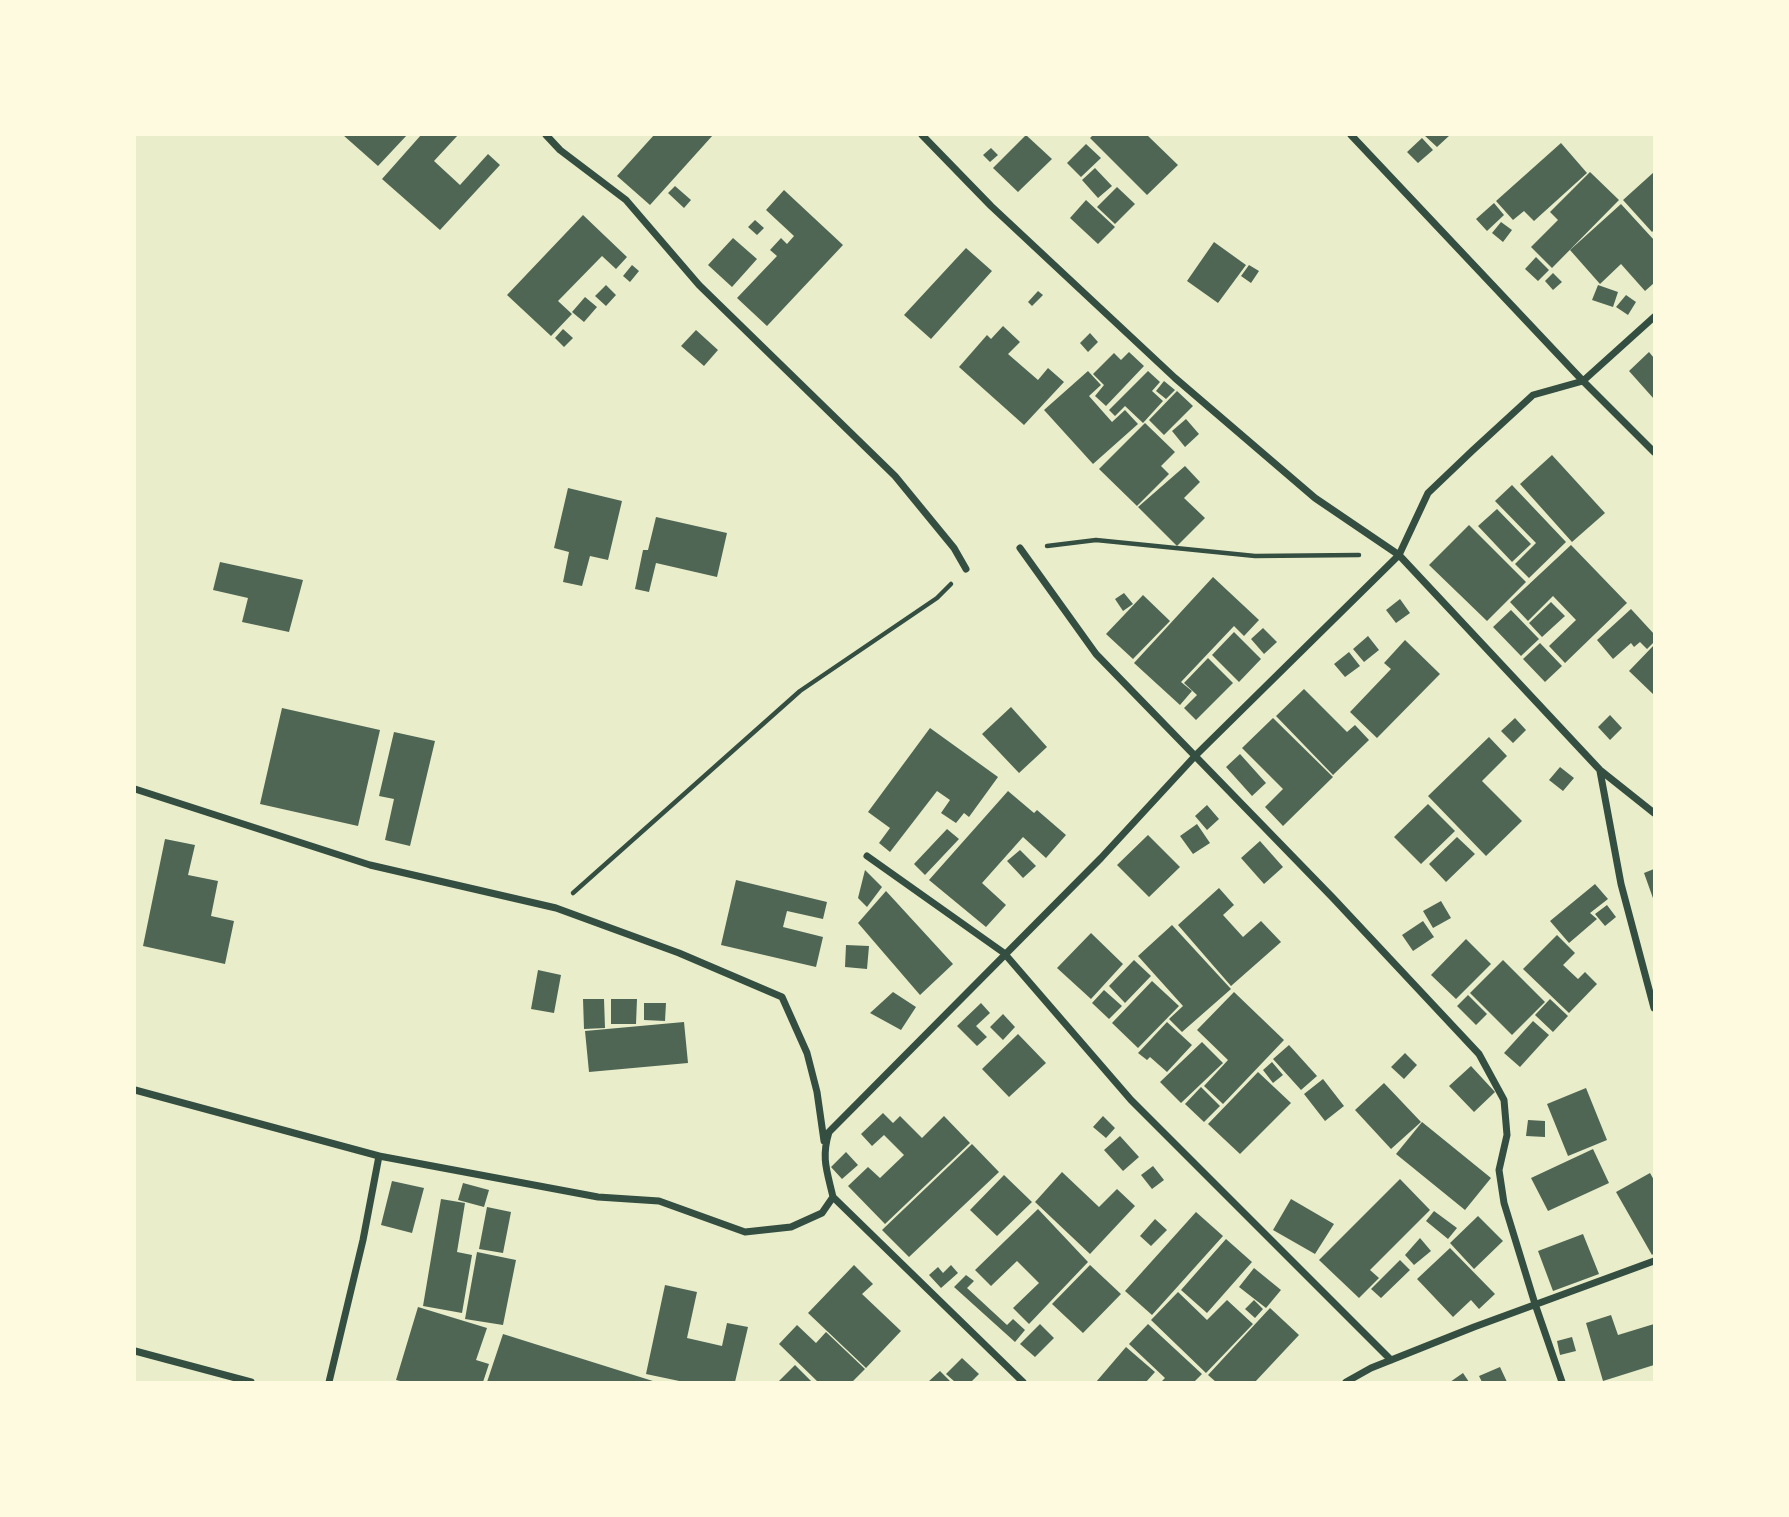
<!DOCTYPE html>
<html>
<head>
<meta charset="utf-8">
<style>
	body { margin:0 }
	#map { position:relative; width:1789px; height:1517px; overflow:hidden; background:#e9edc9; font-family:Helvetica,sans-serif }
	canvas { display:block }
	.frame { position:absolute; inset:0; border:136px solid #fefae0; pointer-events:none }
</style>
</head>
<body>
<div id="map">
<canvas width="1789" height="1517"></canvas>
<div class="frame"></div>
</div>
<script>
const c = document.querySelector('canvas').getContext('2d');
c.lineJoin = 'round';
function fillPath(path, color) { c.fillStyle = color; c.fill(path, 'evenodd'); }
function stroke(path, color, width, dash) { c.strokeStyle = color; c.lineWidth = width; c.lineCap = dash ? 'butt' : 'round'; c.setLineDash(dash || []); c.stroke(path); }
const building = new Path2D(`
	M343 135H407L378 166Z
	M421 135H458L434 161 460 185 488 154 500 165 440 230 382 179Z
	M654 135H713L650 205 617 176Z
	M1026 135 1052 159 1018 192 993 168Z
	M1093 135H1147L1178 165 1147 195 1090 138Z
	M1424 135H1450L1437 147Z
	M1422 138 1433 150 1418 163 1407 152Z
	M1561 143 1587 173 1534 221 1524 211 1513 220 1496 201Z
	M1086 144 1101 158 1081 177 1067 163Z
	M991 148 998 155 990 162 983 155Z
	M1095 168 1112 186 1098 198 1082 180Z
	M1590 172 1619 200 1552 268 1531 247 1558 220 1550 212Z
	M1654 172V230L1652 232 1623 200Z
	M675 186 691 200 684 208 668 193Z
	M1117 187 1135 204 1115 224 1097 207Z
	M784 190 843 245 767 326 737 298 777 256 770 250 781 238 787 244 794 236 766 210Z
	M1086 200 1115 227 1098 244 1070 218Z
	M1494 203 1504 215 1487 231 1476 219Z
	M1621 204 1654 240V283L1645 291 1621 264 1600 284 1570 250Z
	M583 215 627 257 616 269 602 256 558 301 572 314 551 336 507 295Z
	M755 220 764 228 757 235 748 227Z
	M1501 222 1512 230 1503 242 1492 233Z
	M733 238 757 259 732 287 708 265Z
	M1214 242 1246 265 1218 303 1187 281Z
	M966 248 992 271 931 339 904 315Z
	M1536 257 1549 270 1538 281 1525 269Z
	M632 265 639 271 630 282 623 276Z
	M1249 265 1259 271 1251 283 1241 276Z
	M1553 273 1562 282 1553 290 1545 281Z
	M606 285 616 295 606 306 595 296Z
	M1598 285 1618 292 1613 307 1592 300Z
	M1038 291 1043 295 1032 306 1028 302Z
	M1626 295 1636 302 1628 315 1616 307Z
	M585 297 597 307 584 322 572 312Z
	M1003 326 1020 342 1008 354 1038 380 1048 368 1064 382 1024 425 959 367 987 335 991 339Z
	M563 329 573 338 564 347 555 338Z
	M696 330 718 350 704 366 681 346Z
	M1090 333 1098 342 1088 352 1080 343Z
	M1129 352 1144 366 1106 406 1095 396 1104 385 1093 374 1114 353 1121 360Z
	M1649 352 1654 358V399L1629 371Z
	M1088 371 1101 385 1089 396 1112 422 1125 410 1138 424 1093 464 1044 410Z
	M1148 371 1160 382 1152 391 1163 401 1143 423 1125 406 1115 416 1109 410Z
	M1164 381 1175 390 1166 399 1156 391Z
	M1177 391 1193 406 1164 435 1149 420Z
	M1186 419 1199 434 1185 447 1172 431Z
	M1145 423 1175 452 1161 466 1169 474 1137 506 1099 469Z
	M1552 455 1605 513 1572 542 1520 484Z
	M1185 466 1200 482 1184 498 1205 518 1177 546 1138 507Z
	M1512 485 1566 542 1529 578 1515 564 1536 543 1495 501Z
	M568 488 622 501 608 560 590 556 582 586 563 582 569 552 554 548Z
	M1497 509 1531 544 1512 562 1478 526Z
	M656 517 727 533 717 577 656 563 649 592 635 589 643 550H648Z
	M1469 525 1526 582 1487 621 1429 565Z
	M1571 545 1627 603 1565 663 1549 646 1576 620 1553 596 1528 621 1510 602Z
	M220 562 303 580 289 632 242 622 248 598 213 590Z
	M1213 577 1259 620 1244 636 1234 626 1181 682 1192 691 1180 705 1134 663Z
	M1124 593 1133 604 1123 611 1115 599Z
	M1143 595 1170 621 1133 659 1106 634Z
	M1400 599 1410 613 1396 623 1386 610Z
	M1551 602 1565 616 1542 637 1529 623Z
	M1631 609 1654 634V642L1647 649 1640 642 1634 647 1631 643 1613 659 1597 640Z
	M1511 610 1539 639 1521 656 1493 627Z
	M1263 628 1277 642 1264 654 1251 639Z
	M1234 632 1261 659 1239 682 1212 655Z
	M1368 636 1379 650 1364 662 1353 649Z
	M1405 640 1440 674 1377 738 1350 712 1391 669 1384 663Z
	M1540 643 1562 666 1545 682 1523 659Z
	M1654 645V695L1629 671Z
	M1349 652 1360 666 1345 677 1334 664Z
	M1208 658 1233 683 1196 720 1184 708 1197 695 1184 683Z
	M1304 689 1347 732 1355 725 1369 740 1333 775 1276 716Z
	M1011 707 1047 747 1019 773 982 734Z
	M282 708 380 730 358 826 260 804Z
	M1610 715 1622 728 1610 740 1598 727Z
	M1273 718 1333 777 1283 826 1265 807 1283 789 1242 748Z
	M1515 718 1526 730 1513 743 1501 731Z
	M930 728 998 777 969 817 964 813 956 823 941 813 950 800 937 791 890 852 879 843 890 828 868 812Z
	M394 732 435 741 410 846 385 840 394 799 379 796Z
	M1489 737 1507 756 1482 781 1522 821 1486 856 1428 796Z
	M1240 754 1266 783 1252 796 1226 767Z
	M1560 767 1574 778 1563 791 1549 780Z
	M1008 791 1034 813 1037 810 1066 835 1046 858 1023 837 982 883 1006 905 986 927 929 880Z
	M1428 804 1455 831 1421 864 1394 837Z
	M1207 805 1219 819 1207 830 1195 816Z
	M1197 824 1210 843 1193 854 1180 836Z
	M947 829 959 839 925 875 914 864Z
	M1148 835 1180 867 1149 897 1117 865Z
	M1457 837 1475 854 1446 882 1429 864Z
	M165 839 195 845 188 875 218 881 211 916 234 921 225 964 143 946Z
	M1260 841 1283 867 1264 884 1241 858Z
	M1020 850 1036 866 1023 878 1007 861Z
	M1654 869V901L1644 873Z
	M865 870 882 887 867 907 858 898Z
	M736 880 827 902 823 919 787 911 783 927 823 937 816 967 721 945Z
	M1595 884 1608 899 1590 913 1597 919 1569 943 1550 921Z
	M1219 888 1234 905 1223 915 1243 937 1261 921 1281 942 1231 986 1178 925Z
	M886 891 953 964 920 995 858 923Z
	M1441 901 1451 918 1433 928 1423 911Z
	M1607 905 1616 917 1605 926 1595 914Z
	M1423 921 1434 937 1413 951 1402 935Z
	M1172 925 1231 989 1182 1032 1169 1019 1183 1006 1138 956Z
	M1091 933 1123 964 1091 999 1057 968Z
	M1557 935 1575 953 1563 965 1578 979 1585 972 1597 984 1569 1013 1523 969Z
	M1466 939 1491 964 1456 999 1431 975Z
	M846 945 869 946 867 969 845 967Z
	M1134 960 1151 976 1125 1003 1109 986Z
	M1503 960 1545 1002 1512 1035 1470 993Z
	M538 970 561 975 554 1013 531 1009Z
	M1152 981 1179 1006 1138 1048 1112 1023Z
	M1104 990 1122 1006 1109 1019 1092 1003Z
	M893 992 916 1007 901 1030 870 1013Z
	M1234 992 1284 1040 1223 1104 1204 1086 1228 1060 1197 1030Z
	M1468 995 1487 1014 1476 1025 1457 1006Z
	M583 999H604L605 1028 584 1029Z
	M611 999H637L636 1024H611Z
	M1550 999 1568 1016 1553 1032 1535 1015Z
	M644 1003H666L665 1021 644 1020Z
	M981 1003 990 1013 976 1026 987 1037 977 1046 957 1026Z
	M1003 1014 1015 1027 1003 1040 990 1027Z
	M1533 1021 1549 1035 1520 1067 1504 1053Z
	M684 1022 688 1063 589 1072 585 1031Z
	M1167 1022 1192 1045 1167 1072 1150 1057 1147 1060 1138 1053Z
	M1018 1034 1046 1063 1009 1097 982 1069Z
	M1202 1042 1223 1063 1181 1103 1160 1082Z
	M1289 1045 1317 1076 1301 1090 1273 1059Z
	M1405 1053 1417 1065 1404 1079 1391 1067Z
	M1272 1062 1283 1075 1273 1083 1263 1070Z
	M1471 1066 1495 1092 1474 1112 1449 1086Z
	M1258 1072 1291 1103 1240 1154 1208 1124Z
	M1323 1079 1344 1106 1325 1121 1304 1094Z
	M1384 1083 1421 1122 1391 1149 1355 1110Z
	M1201 1087 1220 1106 1204 1122 1185 1104Z
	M1586 1088 1607 1140 1568 1156 1547 1104Z
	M883 1113 893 1123 900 1116 922 1138 944 1116 970 1143 885 1224 848 1186 868 1167 880 1178 904 1155 884 1135 872 1146 861 1134Z
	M1103 1116 1115 1128 1106 1138 1093 1127Z
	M1528 1120 1545 1121V1137L1526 1136Z
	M1422 1122 1491 1178 1465 1210 1396 1154Z
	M1120 1136 1139 1157 1123 1171 1104 1150Z
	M972 1144 999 1172 909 1257 882 1230Z
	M1593 1149 1609 1183 1548 1211 1531 1178Z
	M846 1152 858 1165 842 1179 831 1167Z
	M1153 1166 1164 1180 1152 1189 1141 1175Z
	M1062 1172 1099 1207 1117 1189 1135 1206 1090 1254 1035 1202Z
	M1650 1173 1654 1180V1253L1652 1255 1616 1192Z
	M1004 1175 1032 1202 997 1236 970 1210Z
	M1400 1179 1430 1210 1370 1270 1379 1278 1359 1298 1319 1260Z
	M392 1181 424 1188 412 1233 381 1225Z
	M463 1183 489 1190 484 1207 458 1200Z
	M441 1199 465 1203 457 1252 472 1255 462 1313 423 1306Z
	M1291 1199 1334 1224 1315 1254 1273 1230Z
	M487 1207 511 1212 503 1253 479 1249Z
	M1038 1209 1088 1262 1029 1324 1013 1308 1039 1283 1017 1261 991 1286 975 1270Z
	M1434 1211 1457 1228 1448 1239 1426 1221Z
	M1196 1212 1223 1236 1152 1315 1125 1291Z
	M1478 1216 1503 1241 1474 1269 1450 1243Z
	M1155 1219 1167 1230 1151 1246 1140 1236Z
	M1583 1234 1599 1274 1553 1291 1538 1251Z
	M1420 1238 1431 1251 1414 1265 1405 1255Z
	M1226 1239 1252 1262 1207 1313 1181 1290Z
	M1450 1248 1495 1294 1479 1309 1471 1300 1453 1317 1417 1279Z
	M477 1252 516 1260 503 1325 465 1319Z
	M1400 1260 1410 1270 1381 1298 1371 1289Z
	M854 1265 873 1284 862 1294 901 1331 866 1368 808 1313Z
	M951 1265 958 1273 941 1288 929 1275 938 1267 943 1273Z
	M1090 1265 1121 1294 1083 1333 1052 1304Z
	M1254 1268 1281 1290 1266 1308 1239 1287Z
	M966 1275 974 1281 967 1288 1007 1325 1013 1319 1025 1330 1015 1342 954 1287Z
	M665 1285 697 1292 687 1338 722 1346 727 1323 748 1327 735 1382H684L646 1374Z
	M1178 1292 1207 1320 1227 1300 1253 1324 1206 1373 1151 1320Z
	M1254 1300 1263 1309 1255 1318 1245 1309Z
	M418 1307 487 1328 476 1360 489 1364 483 1382H404L396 1380Z
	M1270 1308 1299 1335 1255 1382H1216L1208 1375Z
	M1611 1315 1618 1335 1654 1324V1365L1603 1381 1586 1323Z
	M1040 1324 1054 1338 1035 1357 1020 1344Z
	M1148 1324 1202 1374 1194 1382H1161L1165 1378 1129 1344Z
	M797 1325 816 1343 826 1332 865 1369 852 1382H818L779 1344Z
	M503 1334 656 1382H487Z
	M1572 1337 1576 1351 1560 1355 1557 1341Z
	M1126 1347 1155 1372 1146 1382H1096Z
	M962 1358 979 1374 971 1382H955L946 1374Z
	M795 1365 812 1382H778Z
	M1500 1367 1507 1382H1482L1479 1376Z
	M940 1371 951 1382H928Z
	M1463 1373 1469 1382H1450Z`);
const path = new Path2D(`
	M1047 546 1096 540 1255 556 1359 555
	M573 893 800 691 937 598 951 584`);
const minor = new Path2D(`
	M546 135 560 150 626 200 699 285 895 476 954 548 966 569
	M922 135 991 206 1175 378 1315 498 1399 555 1428 493 1472 451 1533 395 1583 381 1654 317
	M1351 135 1583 381 1654 452
	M1020 548 1096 654 1333 898 1479 1054 1504 1100 1507 1135 1499 1170 1504 1203 1535 1304 1562 1382
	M1600 771 1621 884 1654 1008
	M135 789 370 865 556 908 679 953 782 997 807 1053 817 1092 824 1141
	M867 856 1004 953 1131 1100 1391 1360
	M135 1090 379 1156
	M135 1351 251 1382
	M329 1382 363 1240 379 1156 598 1197 659 1201 745 1232 791 1227 822 1213 833 1197
	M1023 1382 833 1197C827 1171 821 1158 829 1132L1101 858 1196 755 1399 555 1600 770 1654 813
	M1346 1382 1371 1368 1474 1327 1654 1261`);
fillPath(building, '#4f6655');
stroke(path, '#344e41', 4.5);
stroke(minor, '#344e41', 7);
</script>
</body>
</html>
